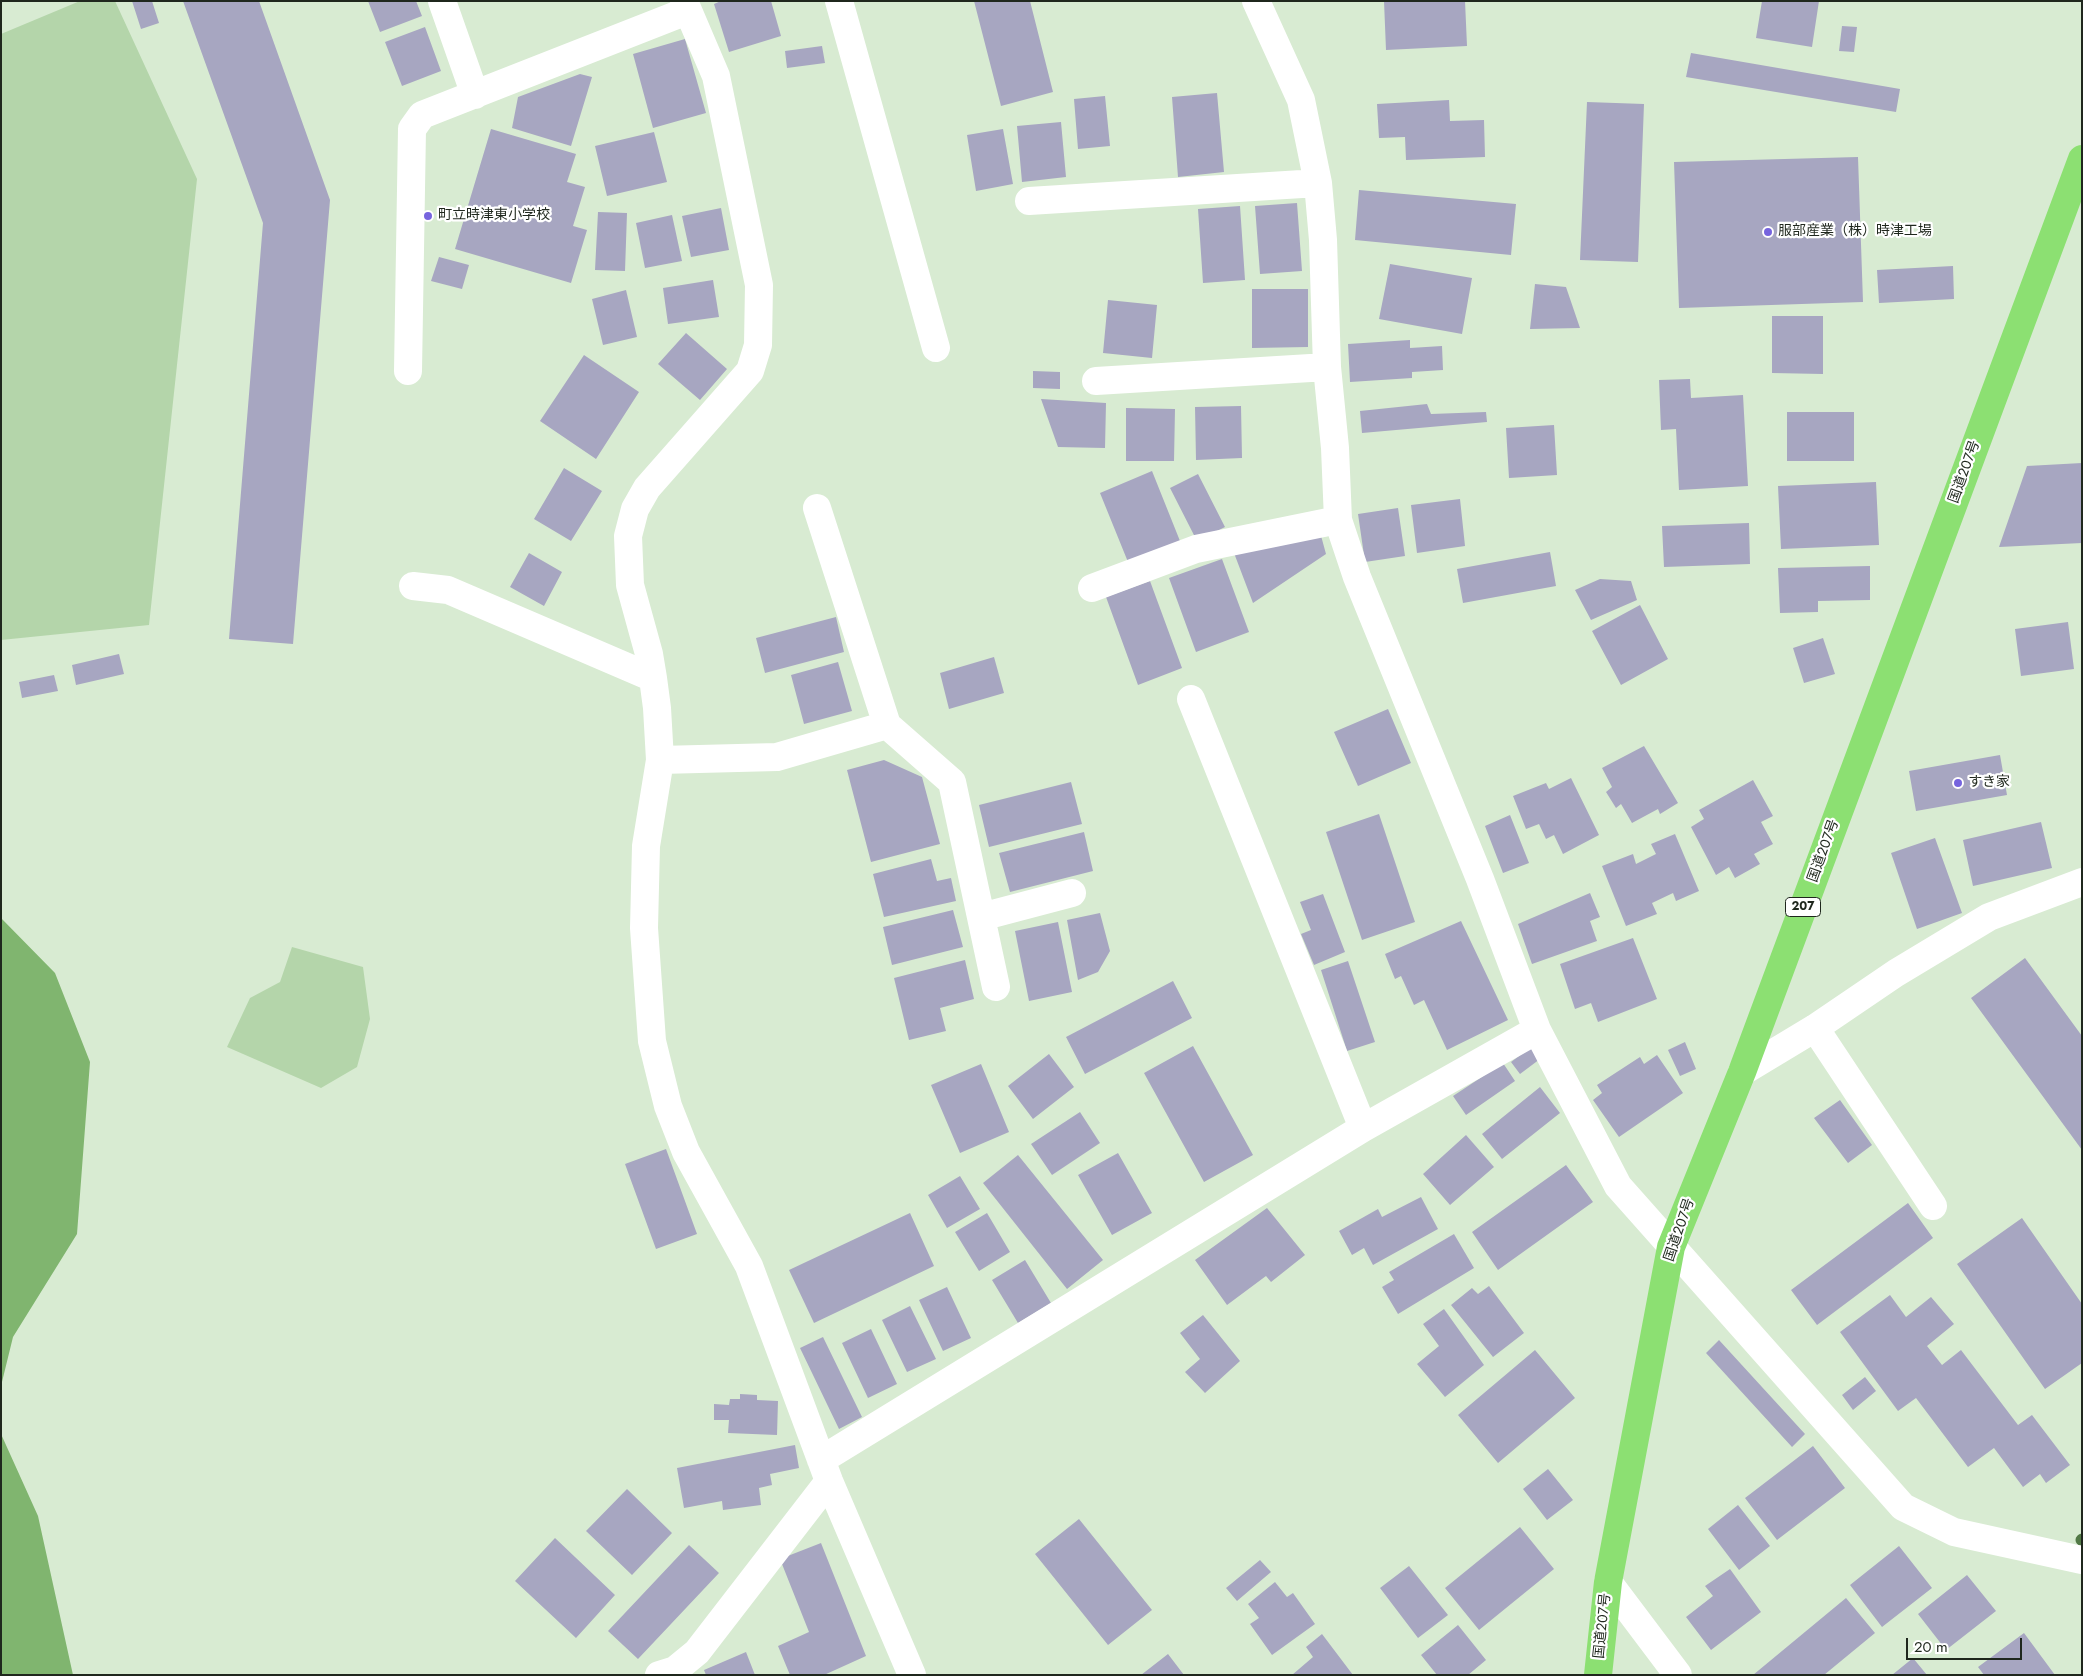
<!DOCTYPE html>
<html>
<head>
<meta charset="utf-8">
<style>
	body { margin:0 }
	#map { position:relative; width:2083px; height:1676px; overflow:hidden; background:#d8ebd2; font-family:Jost,sans-serif }
	canvas { display:block }
	.frame { position:absolute; inset:0; border:2px solid #1f271d; pointer-events:none }
	.scale { position:absolute; left:1906px; top:1638px; width:116px; height:22px; box-sizing:border-box; border:2px solid #1f271d; border-top:0; padding-left:6px; font-size:15px; line-height:18px; white-space:nowrap; color:#1f271d; -webkit-text-stroke:4px #fff; paint-order:stroke }
</style>
</head>
<body>
<div id="map">
<canvas width="2083" height="1676"></canvas>
<div class="frame"></div>
<div class="scale">20 m</div>
</div>
<script>
const c = document.querySelector('canvas').getContext('2d');
c.lineJoin = 'round';
function fillPath(path, color) { c.fillStyle = color; c.fill(path, 'evenodd'); }
function stroke(path, color, width, dash) { c.strokeStyle = color; c.lineWidth = width; c.lineCap = dash ? 'butt' : 'round'; c.setLineDash(dash || []); c.stroke(path); }
function label(font, color, halo, rows, align = 'center') {
  c.font = font + ' Jost,"Noto Sans JP",sans-serif'; c.lineWidth = 4.5; c.setLineDash([]); c.textBaseline = 'middle'; c.strokeStyle = halo; c.fillStyle = color; for (const [text, x, y, turn = 0] of rows) {
    c.save(); c.translate(x, y); c.rotate((+turn || 0) * Math.PI / 180); c.textAlign = isNaN(turn) ? turn : align; if (halo) c.strokeText(text, 0, 0); c.fillText(text, 0, 0); c.restore();
  }
}
const green = new Path2D(`
	M80 1H115L197 179 149 625 1 640V34Z
	M292 947 363 967 370 1019 357 1067 321 1088 227 1047 250 998 280 982Z`);
const forest = new Path2D(`
	M1 918 55 973 90 1062 77 1234 13 1337 1 1386Z
	M1 1434 38 1516 73 1675H1Z`);
const stream = new Path2D(`
	M2081 1540 2082 1539`);
const building = new Path2D(`
	M132 1H152L159 23 141 29Z
	M183 1H259L330 200 293 644 229 639 263 223Z
	M368 1H416L422 16 380 32Z
	M721 1H771L781 36 729 52 714 4Z
	M974 1H1030L1053 92 1001 106Z
	M1384 1H1465L1467 46 1386 50Z
	M1762 1H1819L1812 47 1756 38Z
	M1842 26 1857 27 1854 52 1839 51Z
	M425 27 441 71 402 86 385 42Z
	M685 39 706 113 653 128 633 54Z
	M822 46 825 63 787 68 785 51Z
	M1691 53 1900 89 1896 112 1686 77Z
	M580 74 592 77 571 146 512 128 518 97Z
	M1217 93 1224 172 1178 177 1172 97Z
	M1105 96 1110 146 1078 149 1074 99Z
	M1449 100 1450 121 1484 120 1485 157 1406 160 1405 137 1379 138 1377 104Z
	M1587 102 1644 104 1638 262 1580 260Z
	M1061 122 1066 177 1022 182 1017 126Z
	M491 129 576 154 567 182 585 187 573 226 587 230 571 283 455 249Z
	M1003 129 1013 184 976 191 967 135Z
	M654 132 667 182 607 196 595 146Z
	M1858 157 1863 302 1679 308 1674 162Z
	M1359 190 1516 204 1511 255 1355 240Z
	M1297 203 1302 271 1260 274 1255 206Z
	M1240 206 1245 280 1203 283 1198 209Z
	M721 208 729 250 691 257 682 216Z
	M598 212 627 213 625 271 595 270Z
	M672 215 682 261 645 268 636 223Z
	M439 257 469 265 462 289 431 281Z
	M1390 264 1472 278 1462 334 1379 319Z
	M1953 266 1954 299 1879 303 1877 270Z
	M713 280 719 317 668 324 663 288Z
	M1535 284 1566 287 1580 328 1530 329Z
	M1252 289H1308V347L1252 348Z
	M626 290 637 337 603 345 592 299Z
	M1108 300 1157 305 1152 358 1103 353Z
	M1772 316H1823V374L1772 373Z
	M686 333 727 369 700 400 658 364Z
	M1410 340V348L1442 346 1443 370 1412 372V378L1350 382 1348 344Z
	M584 355 639 392 596 459 540 421Z
	M1033 371 1060 372V389L1033 388Z
	M1690 379 1691 398 1743 395 1748 486 1679 490 1676 429 1661 430 1659 380Z
	M1041 399 1106 403 1105 448 1058 447Z
	M1427 404 1431 414 1486 412 1487 422 1362 433 1360 411Z
	M1241 406 1242 458 1196 460 1195 407Z
	M1126 408 1175 409 1174 461H1126Z
	M1787 412H1854V461H1787Z
	M1554 425 1557 475 1509 478 1506 428Z
	M2082 463V543L1999 547 2027 466Z
	M564 468 602 491 571 541 534 519Z
	M1152 471 1180 541 1128 562 1100 493Z
	M1198 474 1225 527 1197 541 1170 488Z
	M1876 482 1879 545 1781 549 1778 486Z
	M1460 499 1465 546 1417 553 1411 505Z
	M1398 508 1405 556 1365 562 1358 514Z
	M1749 523 1750 564 1664 567 1662 526Z
	M1320 532 1326 554 1253 603 1234 553Z
	M1550 552 1556 586 1463 603 1457 569Z
	M529 553 562 572 544 606 510 587Z
	M1222 559 1249 632 1196 652 1169 578Z
	M1870 566V600L1818 601V612L1780 613 1778 568Z
	M1600 579 1631 581 1637 600 1591 620 1575 590Z
	M1150 581 1182 668 1138 685 1106 597Z
	M1640 605 1668 659 1621 685 1592 631Z
	M836 617 844 652 765 673 756 638Z
	M2068 622 2074 669 2021 676 2015 629Z
	M1823 638 1835 674 1804 683 1793 648Z
	M119 654 124 674 76 685 72 665Z
	M994 657 1004 693 949 709 940 673Z
	M838 662 852 711 804 724 791 675Z
	M54 675 58 691 22 698 19 682Z
	M1388 709 1411 763 1358 786 1334 732Z
	M1644 746 1678 803 1660 814 1658 809 1632 823 1621 804 1616 808 1606 792 1612 787 1602 768Z
	M2000 755 2007 795 1916 811 1909 771Z
	M884 760 922 777 940 844 871 862 847 770Z
	M1571 778 1599 835 1563 854 1554 835 1546 839 1539 824 1526 829 1513 796 1546 783 1549 789Z
	M1753 780 1773 816 1761 822 1773 844 1754 854 1760 864 1735 878 1729 867 1716 875 1691 827 1704 819 1699 810Z
	M1071 782 1082 824 989 847 979 805Z
	M1379 814 1415 922 1362 940 1326 832Z
	M1510 815 1529 863 1503 873 1485 826Z
	M2041 822 2052 868 1973 886 1963 840Z
	M1084 832 1093 871 1010 892 999 853Z
	M1675 834 1699 891 1676 901 1673 893 1652 903 1657 914 1626 926 1602 866 1633 854 1636 864 1656 854 1651 844Z
	M1935 838 1962 913 1917 929 1891 853Z
	M931 859 937 881 951 878 956 901 884 917 873 874Z
	M1590 893 1600 917 1590 921 1597 941 1532 964 1518 924Z
	M1323 894 1345 952 1314 965 1301 934 1311 930 1300 902Z
	M953 910 963 947 892 965 883 927Z
	M1100 913 1110 951 1098 972 1078 980 1067 920Z
	M1461 921 1508 1020 1447 1050 1424 1000 1414 1005 1401 976 1395 979 1385 954Z
	M1058 922 1072 992 1029 1001 1015 931Z
	M1633 938 1657 999 1598 1022 1591 1003 1575 1009 1560 964Z
	M2025 958 2082 1036V1150L1971 998Z
	M965 960 974 999 940 1008 946 1031 909 1040 894 978Z
	M1348 961 1375 1042 1347 1051 1321 970Z
	M1173 981 1192 1018 1085 1074 1066 1037Z
	M1685 1042 1696 1069 1680 1076 1668 1050Z
	M1193 1046 1253 1155 1204 1182 1144 1073Z
	M1531 1047 1540 1059 1520 1074 1511 1062Z
	M1049 1054 1074 1087 1033 1119 1008 1086Z
	M1657 1055 1683 1093 1619 1137 1593 1100 1602 1093 1597 1085 1640 1057 1644 1064Z
	M1503 1063 1515 1081 1466 1115 1453 1096Z
	M981 1064 1009 1132 960 1153 931 1085Z
	M1540 1087 1560 1113 1502 1159 1482 1134Z
	M1840 1100 1872 1145 1848 1163 1814 1118Z
	M1080 1112 1100 1143 1052 1175 1031 1144Z
	M1466 1135 1494 1167 1450 1205 1423 1174Z
	M666 1149 697 1234 656 1249 625 1164Z
	M1118 1153 1152 1213 1112 1235 1078 1175Z
	M1018 1155 1103 1260 1067 1289 983 1183Z
	M1566 1165 1593 1202 1498 1270 1472 1232Z
	M960 1176 980 1209 947 1228 928 1195Z
	M1421 1197 1438 1229 1373 1265 1364 1248 1352 1255 1339 1231 1378 1209 1382 1217Z
	M1908 1203 1933 1238 1817 1325 1791 1290Z
	M1267 1208 1305 1255 1271 1282 1266 1276 1227 1305 1195 1260Z
	M910 1213 934 1266 814 1323 789 1270Z
	M987 1213 1010 1252 979 1271 955 1232Z
	M2022 1218 2082 1304V1363L2045 1389 1957 1264Z
	M1454 1234 1474 1268 1398 1314 1382 1287 1394 1280 1389 1272Z
	M1025 1260 1051 1303 1018 1323 992 1280Z
	M1489 1286 1524 1333 1493 1357 1451 1305 1472 1288 1478 1294Z
	M947 1287 971 1338 943 1351 919 1300Z
	M1890 1295 1906 1317 1931 1297 1954 1324 1927 1346 1942 1365 1961 1350 2018 1425 2032 1415 2070 1465 2046 1483 2040 1474 2023 1487 1994 1448 1968 1467 1916 1398 1898 1411 1840 1332Z
	M910 1306 936 1359 907 1372 882 1320Z
	M1444 1309 1484 1365 1445 1397 1417 1364 1439 1346 1423 1324Z
	M1203 1315 1240 1361 1205 1393 1185 1372 1200 1359 1180 1333Z
	M871 1329 897 1384 868 1398 842 1343Z
	M823 1337 862 1417 839 1429 800 1348Z
	M1719 1340 1805 1434 1792 1447 1706 1353Z
	M1535 1350 1575 1398 1498 1463 1458 1415Z
	M1865 1377 1876 1391 1853 1410 1842 1395Z
	M740 1394 757 1395V1400L778 1401 777 1435 728 1433 729 1420H714V1404L729 1405 730 1399H740Z
	M795 1445 799 1468 770 1474 772 1485 759 1488 761 1505 723 1510 722 1501 684 1508 677 1468Z
	M1813 1446 1845 1488 1777 1540 1745 1498Z
	M1548 1469 1573 1500 1547 1520 1523 1489Z
	M627 1489 672 1533 632 1575 586 1531Z
	M1738 1505 1770 1546 1739 1570 1708 1529Z
	M1079 1519 1152 1610 1108 1645 1035 1554Z
	M1520 1527 1554 1569 1479 1630 1445 1588Z
	M555 1538 615 1595 576 1638 515 1581Z
	M821 1543 866 1656 824 1675H790L778 1646 809 1632 780 1559Z
	M689 1545 719 1573 638 1659 608 1631Z
	M1899 1546 1932 1588 1882 1627 1850 1585Z
	M1260 1560 1271 1572 1237 1601 1226 1588Z
	M1409 1566 1448 1615 1418 1638 1380 1588Z
	M1730 1569 1761 1612 1711 1650 1686 1617 1713 1596 1705 1586Z
	M1967 1575 1996 1611 1946 1650 1918 1614Z
	M1275 1582 1287 1597 1293 1593 1315 1624 1272 1655 1250 1624 1259 1618 1248 1604Z
	M1846 1598 1875 1633 1824 1675H1753Z
	M1458 1625 1486 1660 1468 1675H1437L1421 1655Z
	M2024 1633 2055 1675H1984L1978 1667Z
	M1322 1634 1353 1675H1292L1313 1657 1306 1647Z
	M746 1652 755 1675H706L704 1670Z
	M1168 1654 1184 1675H1141Z
	M1913 1658 1927 1675H1892Z`);
const minor = new Path2D(`
	M442 1 475 95
	M684 1 716 76 759 285 758 345 750 371 647 488 635 509 628 536 630 585 649 654 653 678 657 708 660 760 646 846 644 928 652 1041 668 1106 686 1152 749 1266 829 1481 912 1675
	M839 1 936 348
	M1256 1 1301 100 1318 183 1323 240 1327 367 1335 448 1338 520 1357 577 1480 879 1537 1030 1618 1186 1903 1507 1954 1532 2082 1560
	M1029 201 1318 183
	M408 371 412 129 422 115 687 11
	M1096 381 1327 367
	M817 508 887 725
	M413 586 448 590 653 678
	M1092 588 1196 549 1338 520
	M1191 699 1363 1128
	M660 760 777 757 887 725 952 782 996 987
	M981 917 1072 893
	M1815 1028 1933 1206
	M1742 1072 1815 1028 1896 973 1989 917 2082 882
	M821 1460 1363 1128 1537 1030
	M1608 1582 1678 1675
	M659 1675 675 1670 697 1652 829 1481`);
const highway = new Path2D(`
	M1598 1675 1608 1582 1671 1247 1742 1072 2082 159`);
const markers = [
	[428,216,5,"#7664de"],
	[1768,232,5,"#7664de"],
	[1958,783,5,"#7664de"]
];
const shields = [
	[1803,907,35]
];
const shieldNames = [
	["207",1803,907]
];
const poiNames = [
	["町立時津東小学校",438,216],
	["服部産業（株）時津工場",1778,232],
	["すき家",1968,783]
];
const streetNames = [
	["国道207号",1965,472,-70],
	["国道207号",1824,851,-70],
	["国道207号",1680,1230,-71],
	["国道207号",1603,1626,-84]
];
fillPath(green, '#b4d5aa');
fillPath(forest, '#80b56f');
stroke(stream, '#527946', 11);
fillPath(building, '#a7a6c1');
stroke(minor, '#fff', 28);
stroke(highway, '#8ce072', 28);
for (const [x, y, r, color] of markers) { const dot = new Path2D(); dot.arc(x, y, r, 0, 2 * Math.PI); c.fillStyle = color; c.fill(dot); stroke(dot, '#fff', 2); }
for (const [x, y, w] of shields) { const box = new Path2D(); box.roundRect(x - w / 2, y - 9.5, w, 19, 4); c.fillStyle = '#fff'; c.fill(box); stroke(box, '#1f271d', 1); }
label('bold 12px', '#1f271d', null, shieldNames);
label('14px', '#1f271d', '#fff', poiNames, 'left');
label('14px', '#1f271d', '#fff', streetNames);
</script>
</body>
</html>
